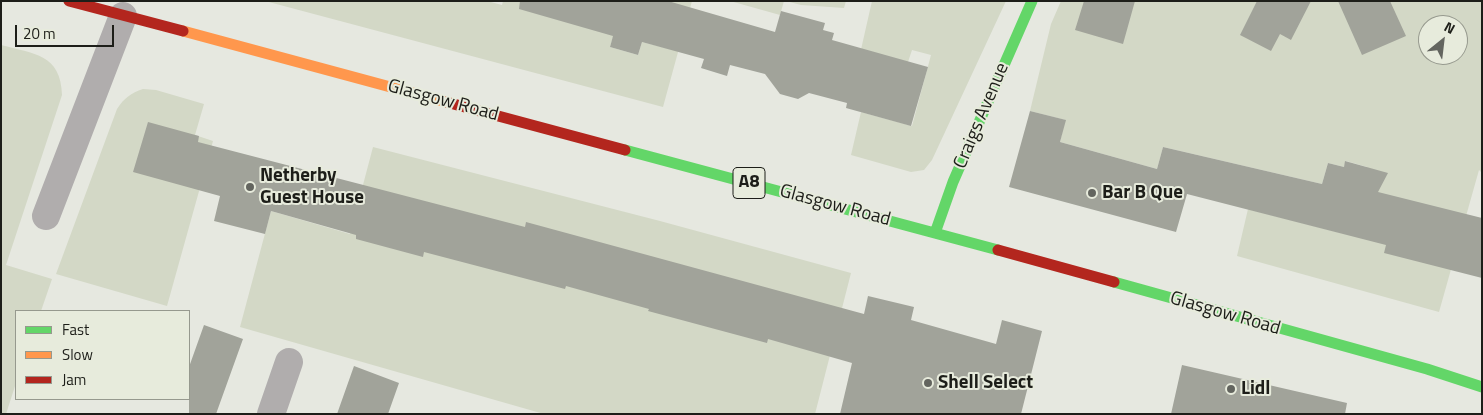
<!DOCTYPE html>
<html>
<head>
<meta charset="utf-8">
<style>
	body { margin:0 }
	#map { position:relative; width:1483px; height:415px; overflow:hidden; background:#e6e8e0; font-family:"Titillium Web",sans-serif }
	canvas { display:block }
	.frame { position:absolute; inset:0; border:2px solid #1d1e19; pointer-events:none }
	.legend { position:absolute; left:15px; top:310px; width:175px; height:90px; box-sizing:border-box; background:#e7ebdc; border:1px solid #96998e; margin:0; padding:6px 9px; list-style:none; font-size:15px; color:#1d1e19 }
	.legend li { display:flex; align-items:center; gap:10px; height:25px }
	.legend b { width:25px; border:1px solid #96998e }
	.north { position:absolute; left:1418px; top:15px; width:50px; height:50px; box-sizing:border-box; background:#e7ebdc; border:1px solid #96998e; border-radius:50%; rotate:29deg; font-size:14px; font-weight:700; line-height:20px; text-align:center; color:#1d1e19 }
	.north::after { content:''; display:block; margin:auto; width:18px; height:22px; background:#63655f; clip-path:polygon(50% 0,100% 100%,50% 72%,0 100%) }
	.scale { position:absolute; left:15px; top:25px; width:99px; height:22px; box-sizing:border-box; border:2px solid #1d1e19; border-top:0; padding-left:6px; font-size:15px; line-height:18px; white-space:nowrap; color:#1d1e19; -webkit-text-stroke:4px #e7ebdc; paint-order:stroke }
</style>
</head>
<body>
<div id="map">
<canvas width="1483" height="415"></canvas>
<div class="frame"></div>
<ul class="legend">
<li><b style="height:6px;background:#63d668"></b>Fast</li>
<li><b style="height:6px;background:#ff974d"></b>Slow</li>
<li><b style="height:6px;background:#b3261e"></b>Jam</li>
</ul>
<div class="north">N</div>
<div class="scale">20 m</div>
</div>
<script>
const c = document.querySelector('canvas').getContext('2d');
c.lineJoin = 'round';
function fillPath(path, color) { c.fillStyle = color; c.fill(path, 'evenodd'); }
function stroke(path, color, width, dash) { c.strokeStyle = color; c.lineWidth = width; c.lineCap = dash ? 'butt' : 'round'; c.setLineDash(dash || []); c.stroke(path); }
function label(font, color, halo, rows, align = 'center') {
  c.font = font + ' "Titillium Web",sans-serif'; c.lineWidth = 4; c.setLineDash([]); c.textBaseline = 'middle'; c.strokeStyle = halo; c.fillStyle = color; for (const [text, x, y, turn = 0] of rows) {
    c.save(); c.translate(x, y); c.rotate((+turn || 0) * Math.PI / 180); c.textAlign = isNaN(turn) ? turn : align; if (halo) c.strokeText(text, 0, 0); c.fillText(text, 0, 0); c.restore();
  }
}
const green = new Path2D(`
	M265 1H487L502 5 503 1H530L614 34 610 47 638 55 642 42 666 48 668 1H692L663 107Z
	M730 1H784L780 15Z
	M786 1H846L844 8 801 5Z
	M872 1H1006L932 160 924 170 911 172 851 155 861 112 912 126 931 55 912 50 908 62 855 76Z
	M1061 1H1482V173L1479 170 1439 312 1237 256 1248 209 1349 235 1367 167 1346 161 1344 167 1328 163 1322 184 1163 147 1157 169 1060 142 1065 120 1030 111 1051 24ZM1428 25H1458V55H1428Z
	M1 45C34 54 61 54 62 95L6 265 52 279 41 311H16V383L6 414H1Z
	M143 89 156 90 204 104 195 135 213 141 167 306 56 274 117 109C124 98 131 93 143 89Z
	M373 147 660 221 851 273 815 414H544L240 327 271 211 350 234Z`);
const building = new Path2D(`
	M520 1H668L775 32 781 11 825 23 823 30 834 33 832 40 928 67 911 126 846 108 847 103 809 93 798 99 780 94 765 74 730 65 727 76 701 68 704 59 642 42 638 55 610 47 613 36 519 9Z
	M1084 1H1135L1123 44 1075 30Z
	M1257 1H1311L1291 40 1280 34 1271 51 1240 35Z
	M1338 1H1390L1406 36 1362 55Z
	M1030 111 1066 120 1060 142 1157 169 1163 147 1322 184 1328 163 1344 167 1345 161 1388 173 1378 192 1482 218V278L1384 253 1386 245 1187 194 1176 232 1009 187Z
	M148 122 199 136 198 142 525 227 526 222 864 314 868 296 914 307 911 320 996 344 1002 320 1042 331 1021 414H840L852 363 768 339 767 343 648 311 649 309 566 286 565 289 424 252 423 257 356 239V235L271 211 265 234 214 221 220 196 133 172Z
	M204 325 243 339 216 414H189V367Z
	M1182 365 1347 403 1345 414H1171Z
	M354 366 399 383 388 414H337Z`);
const street = new Path2D(`
	M46 216 123 16
	M271 414 289 362`);
const fast = new Path2D(`
	M625 150 998 250
	M935 233 953 182 1032 1
	M1114 282 1427 369 1482 387`);
const slow = new Path2D(`
	M183 31 446 102`);
const jam = new Path2D(`
	M69 1 183 31
	M446 102 625 150
	M998 250 1114 282`);
const markers = [
	[250,187,5,"#63655f"],
	[1092,193,5,"#63655f"],
	[928,383,5,"#63655f"],
	[1231,389,5,"#63655f"]
];
const shields = [
	[749,183,32]
];
const shieldNames = [
	["A8",749,183]
];
const streetNames = [
	["Glasgow Road",443,101,15],
	["Craigs Avenue",982,116,-67],
	["Glasgow Road",835,206,15],
	["Glasgow Road",1225,314,16]
];
const poiNames = [
	["Netherby",260,176],
	["Guest House",260,198],
	["Bar B Que",1102,193],
	["Shell Select",938,383],
	["Lidl",1241,389]
];
fillPath(green, '#d3d8c6');
fillPath(building, '#a1a39a');
stroke(street, '#b0adad', 28);
stroke(fast, '#63d668', 11);
stroke(slow, '#ff974d', 11);
stroke(jam, '#b3261e', 11);
for (const [x, y, r, color] of markers) { const dot = new Path2D(); dot.arc(x, y, r, 0, 2 * Math.PI); c.fillStyle = color; c.fill(dot); stroke(dot, '#e7ebdc', 2); }
for (const [x, y, w] of shields) { const box = new Path2D(); box.roundRect(x - w / 2, y - 15.5, w, 31, 4); c.fillStyle = '#e7ebdc'; c.fill(box); stroke(box, '#1d1e19', 1); }
label('bold 18px', '#1d1e19', null, shieldNames);
label('19px', '#1d1e19', '#e7ebdc', streetNames);
label('bold 19px', '#1d1e19', '#e7ebdc', poiNames, 'left');
</script>
</body>
</html>
